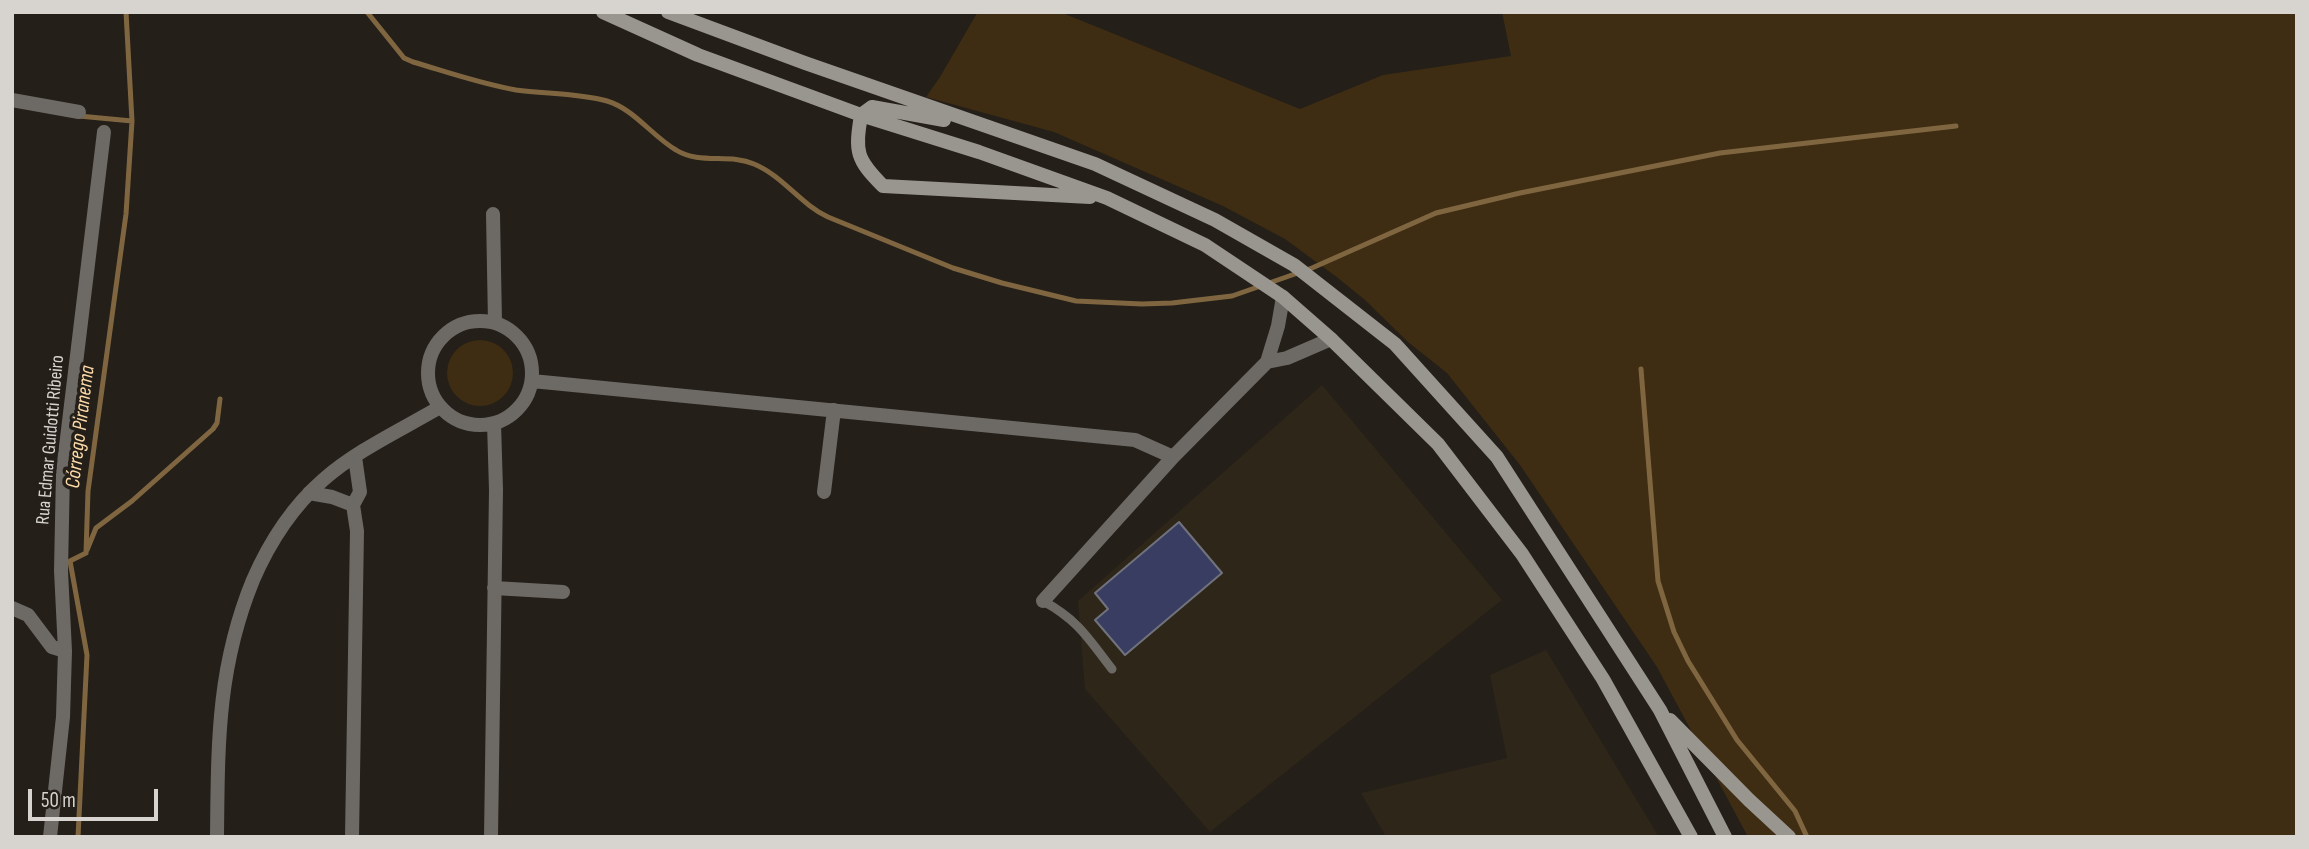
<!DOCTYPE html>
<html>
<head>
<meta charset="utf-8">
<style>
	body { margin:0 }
	#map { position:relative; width:2309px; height:849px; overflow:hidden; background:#241f18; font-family:"Sofia Sans Condensed",sans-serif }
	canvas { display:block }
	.frame { position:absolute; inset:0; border:14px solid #d7d4cf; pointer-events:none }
	.scale { position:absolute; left:28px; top:789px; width:130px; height:32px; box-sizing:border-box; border:4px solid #d7d4cf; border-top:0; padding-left:9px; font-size:21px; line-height:24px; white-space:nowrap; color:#d7d4cf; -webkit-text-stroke:5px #241f18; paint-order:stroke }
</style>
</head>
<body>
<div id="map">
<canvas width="2309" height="849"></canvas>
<div class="frame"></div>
<div class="scale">50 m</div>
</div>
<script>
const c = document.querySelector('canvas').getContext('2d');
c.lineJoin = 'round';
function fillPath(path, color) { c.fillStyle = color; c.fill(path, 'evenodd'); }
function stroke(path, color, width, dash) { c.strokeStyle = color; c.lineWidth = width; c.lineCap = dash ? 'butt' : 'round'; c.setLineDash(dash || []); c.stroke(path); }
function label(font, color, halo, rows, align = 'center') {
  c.font = font + ' "Sofia Sans Condensed",sans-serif'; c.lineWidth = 7; c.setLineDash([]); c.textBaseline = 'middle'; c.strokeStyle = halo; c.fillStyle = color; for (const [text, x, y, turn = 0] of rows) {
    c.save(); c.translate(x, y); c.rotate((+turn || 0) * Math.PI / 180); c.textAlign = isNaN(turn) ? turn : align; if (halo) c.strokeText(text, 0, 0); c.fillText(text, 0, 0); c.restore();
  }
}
const built = new Path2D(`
	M1322 385 1502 600 1210 832 1085 689 1078 601Z
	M1546 650 1659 837H1386L1361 793 1507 758 1490 675Z`);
const green = new Path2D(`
	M1003 12H1060L1300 109 1383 75 1511 56 1502 12H2297V837H1748L1657 667 1520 465 1447 373 1408 342 1365 300 1338 278 1285 239 1223 206 1054 132 926 97 940 77 977 13Z
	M447 373a33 33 0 1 1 66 0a33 33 0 1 1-66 0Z`);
const stream = new Path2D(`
	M367 12 404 58 413 62C447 72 481 84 516 90 546 94 578 93 607 101 634 109 652 136 676 150 700 165 729 153 754 164 783 176 800 204 828 217L953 268 1002 283 1076 301 1142 304 1172 303 1232 296 1312 268 1436 213 1520 193 1720 153 1956 126
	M79 116 132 121
	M1641 369 1658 581 1674 632 1688 661 1737 740 1795 811 1807 837
	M87 550 96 528 132 501 213 429 217 423 220 399
	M86 553 88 491 126 214 132 121 126 12
	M78 837 87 655 70 561 86 553`);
const building = new Path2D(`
	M1179 522 1222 573 1125 655 1095 620 1108 609 1095 593Z`);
const lane = new Path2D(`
	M1043 601C1078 620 1088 638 1112 669`);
const street = new Path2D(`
	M12 100 79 112
	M493 214 495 323
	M428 373a52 52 0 1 1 104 0a52 52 0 1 1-104 0Z
	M1267 362 1287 358 1331 339
	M532 381 1135 440 1173 457
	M824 492 834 410
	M309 493 332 497 353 505
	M494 588 563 592
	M1043 601 1173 457 1267 362 1278 326 1283 297
	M12 608 28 615 52 647 65 651
	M50 837 63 717 65 651 61 571 63 471 104 132
	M217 837C218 744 217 668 253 580 270 541 291 508 323 480 357 450 401 430 440 407
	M352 837 357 531 353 505 360 492 355 457
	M491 837 496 490 494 423`);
const secondary = new Path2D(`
	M603 12 698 55 861 115 979 152 1107 198 1205 245 1283 297 1331 339 1438 444 1522 554 1603 679 1691 837
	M668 12 805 63 1095 164 1215 220 1294 265 1395 344 1497 457 1660 710 1725 837
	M944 120 872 107 861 115C855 152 856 159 883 186L1090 197
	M1670 720 1749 800 1789 837`);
const streetNames = [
	["Rua Edmar Guidotti Ribeiro",51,440,-85]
];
const waterNames = [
	["Córrego Piranema",81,427,-83]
];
fillPath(built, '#2e2619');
fillPath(green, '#3e2d12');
stroke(stream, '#7f6640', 5);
fillPath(building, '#393d61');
stroke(building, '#70727c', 2);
stroke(lane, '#6d6a66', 9);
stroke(street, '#6d6a66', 14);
stroke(secondary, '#99958f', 14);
label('19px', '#d7d4cf', '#241f18', streetNames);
label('italic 21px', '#fcdaa9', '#241f18', waterNames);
</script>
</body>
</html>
